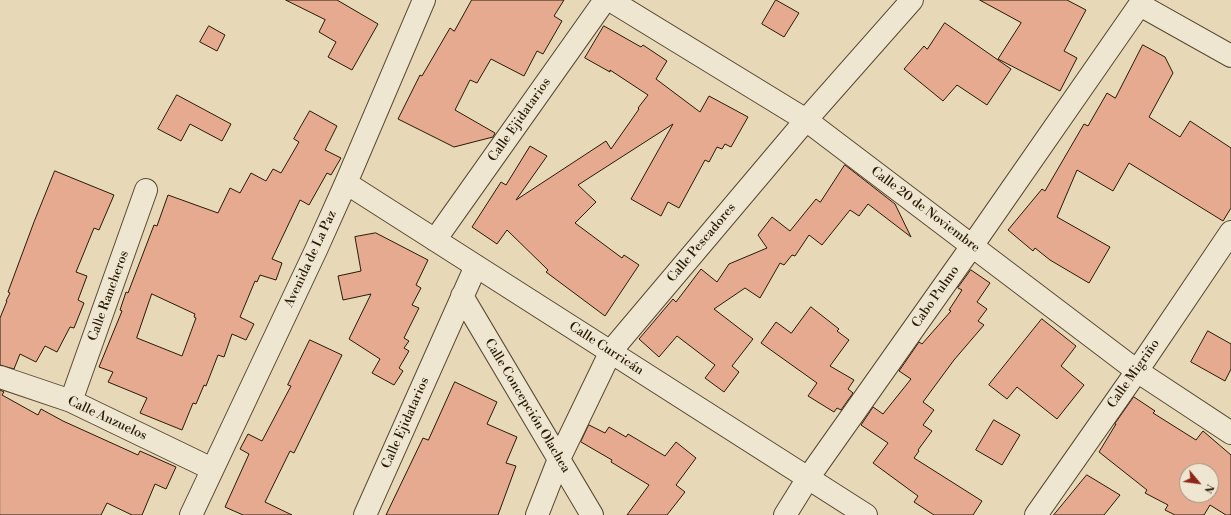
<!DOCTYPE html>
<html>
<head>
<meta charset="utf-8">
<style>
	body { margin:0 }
	#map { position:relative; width:1231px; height:515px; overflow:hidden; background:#e7d8b8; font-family:"Libre Bodoni",serif }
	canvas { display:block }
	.north { position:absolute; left:1179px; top:463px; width:40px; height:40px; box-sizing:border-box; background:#efe6d1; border:1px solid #a0957f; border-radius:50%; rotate:119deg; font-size:11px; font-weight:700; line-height:16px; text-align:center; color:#291b05 }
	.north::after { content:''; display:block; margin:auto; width:14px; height:18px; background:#8f2418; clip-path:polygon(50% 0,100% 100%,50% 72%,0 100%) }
</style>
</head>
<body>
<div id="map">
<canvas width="1231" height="515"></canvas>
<div class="north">N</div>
</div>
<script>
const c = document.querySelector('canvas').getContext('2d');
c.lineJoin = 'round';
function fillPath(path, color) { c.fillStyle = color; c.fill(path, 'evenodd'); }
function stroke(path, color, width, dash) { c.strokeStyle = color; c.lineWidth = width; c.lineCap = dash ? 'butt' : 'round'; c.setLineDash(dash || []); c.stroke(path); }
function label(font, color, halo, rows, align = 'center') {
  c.font = font + ' "Libre Bodoni",serif'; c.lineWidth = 3; c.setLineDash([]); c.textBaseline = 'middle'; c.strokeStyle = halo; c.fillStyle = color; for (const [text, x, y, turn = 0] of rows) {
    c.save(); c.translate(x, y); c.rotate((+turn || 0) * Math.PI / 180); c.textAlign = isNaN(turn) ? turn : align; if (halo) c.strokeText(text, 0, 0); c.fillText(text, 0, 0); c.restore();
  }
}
const building = new Path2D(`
	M286 0H337L378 24 352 70 328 57 336 42 319 32 325 20Z
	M472 0H564L554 16 562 21 543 54 537 51 524 76 491 59 477 83 470 80 455 110 495 133 493 137 454 147 398 119 420 75 422 76 450 28 454 31Z
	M776 0 799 13 784 37 762 24Z
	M980 0H1067L1086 10 1064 51 1077 58 1060 91 998 59 1021 23Z
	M945 23 1011 69 987 105 957 85 943 101 904 69 924 46 927 49Z
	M209 26 225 35 217 51 200 42Z
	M604 26 641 47 643 45 667 61 656 79 700 112 709 96 748 117 731 147 725 144 722 149 717 147 709 162 705 160 679 208 668 202 661 216 631 199 673 124 578 185 596 202 575 223 622 258 624 255 639 265 605 316 546 272 548 270 507 230 497 244 472 227 501 182 506 185 530 146 547 156 516 200 606 141 611 149 639 109 638 108 648 95 610 70V72L585 58Z
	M1143 45 1165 57 1173 73 1149 117 1180 137 1190 121 1231 148V208L1223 221 1129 163 1113 191 1077 170 1057 217 1110 247 1089 283 1050 260 1035 248 1033 251 1008 230 1042 189 1045 191 1084 124 1088 126 1107 93 1115 98Z
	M177 95 231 124 222 141 190 124 181 141 158 129Z
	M310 111 337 126 325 150 341 158 331 175 327 173 309 205 300 200 272 259 282 263 276 280 260 275 257 282 255 281 240 317 254 324 246 340 232 334 224 357 218 355 206 386 204 385 196 404 193 403 182 430 140 413 147 398 108 382 113 372 99 367 122 311 120 310 126 292 128 293 154 225 157 226 168 195 218 213 230 188 240 193 251 173 266 181 273 169 281 173 299 142 294 139ZM152 294 195 314 194 317 196 318 182 356 137 338Z
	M845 165 895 204 911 237 868 204 859 216 850 210 822 245 809 235 795 256 792 255 784 265 780 263 760 298 745 288 714 309 753 339 732 366 739 372 724 392 705 378 715 365 677 336 659 357 639 339 673 299 676 302 701 269 717 282 729 264 767 248 758 235 772 217 790 231 816 199 820 202Z
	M55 171 114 195 99 230 94 228 76 272 87 276 78 300 84 303 74 328 70 327 57 352 45 346 36 362 20 354 14 369 0 365V318L7 301H6L10 293 8 292 34 222Z
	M376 233 428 260 416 285 421 288 412 305 419 308 404 338 409 341 404 348 409 351 399 368 403 371 394 385 372 373 380 359 349 339 371 294 343 300 338 276 361 271 355 237Z
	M971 270 990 283 977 302 987 309 978 321 984 325 954 360 923 402 934 410 923 425 932 431 918 450 919 451 914 458 982 501 973 515H934L914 502 918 496 873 463 888 443 861 425 873 407 883 414 911 379 899 371 919 342 922 344 951 311 949 310 962 290 958 288Z
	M811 307 839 329 837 331 849 340 830 366 854 380 848 389 853 393 841 410 837 408 834 412 808 396 817 383 761 343 776 322 791 333Z
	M1042 319 1076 346 1061 366 1084 385 1057 419 1017 387 1007 399 989 385Z
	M1208 331 1231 344V369L1225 381 1191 362Z
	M310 340 342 355 294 453 290 451 265 502 292 515H243L225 507 249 454 240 449 248 434 262 441 291 386 288 385Z
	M455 382 497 402 487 424 517 437 506 463 516 466 498 515H386L423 438 428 440Z
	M0 390 4 392 2 395 38 415 41 409 63 421 138 455 140 451 176 467 166 489 155 484 142 515H132L107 503 101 515H0Z
	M1134 397 1155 411 1153 413 1196 440 1203 431 1231 455V515H1226L1210 505 1204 515H1175L1165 510 1168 505 1145 493 1147 490 1099 452 1116 424H1115ZM1187 471H1211V495H1187Z
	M994 420 1020 435 1002 465 976 450Z
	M589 425 605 433 609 427 626 437 628 434 665 456 676 442 696 458 676 485 685 492 667 515H627L649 485 611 462 612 460 581 442Z
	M1087 475 1120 495 1104 515H1054Z`);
const minor = new Path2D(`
	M610 0 806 120 1137 371 1231 433
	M1140 5 1231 56
	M346 183 866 515
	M435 240 605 0
	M462 296 592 515
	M0 377 71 401 212 469
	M71 401 146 190
	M191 515 316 250 346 183 424 0
	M365 515 476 266
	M537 515 559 459 611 351 806 120 912 0
	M785 515 808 478 972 246 1143 0
	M1036 515 1137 371 1231 232`);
const streetNames = [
	["Calle Ejidatarios",520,120,-55],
	["Calle 20 de Noviembre",925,210,37],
	["Calle Pescadores",702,243,-50],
	["Avenida de La Paz",311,259,-65],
	["Calle Rancheros",109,296,-70],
	["Cabo Pulmo",936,297,-55],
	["Calle Curricán",606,349,33],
	["Calle Migriño",1134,374,-55],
	["Calle Concepción Olachea",527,406,59],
	["Calle Anzuelos",107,419,25],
	["Calle Ejidatarios",406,423,-66]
];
fillPath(building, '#e5aa8f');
stroke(building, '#291b05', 1);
stroke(minor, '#584a32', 24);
stroke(minor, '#efe6d1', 22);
label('13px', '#291b05', '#efe6d1', streetNames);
</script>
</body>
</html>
